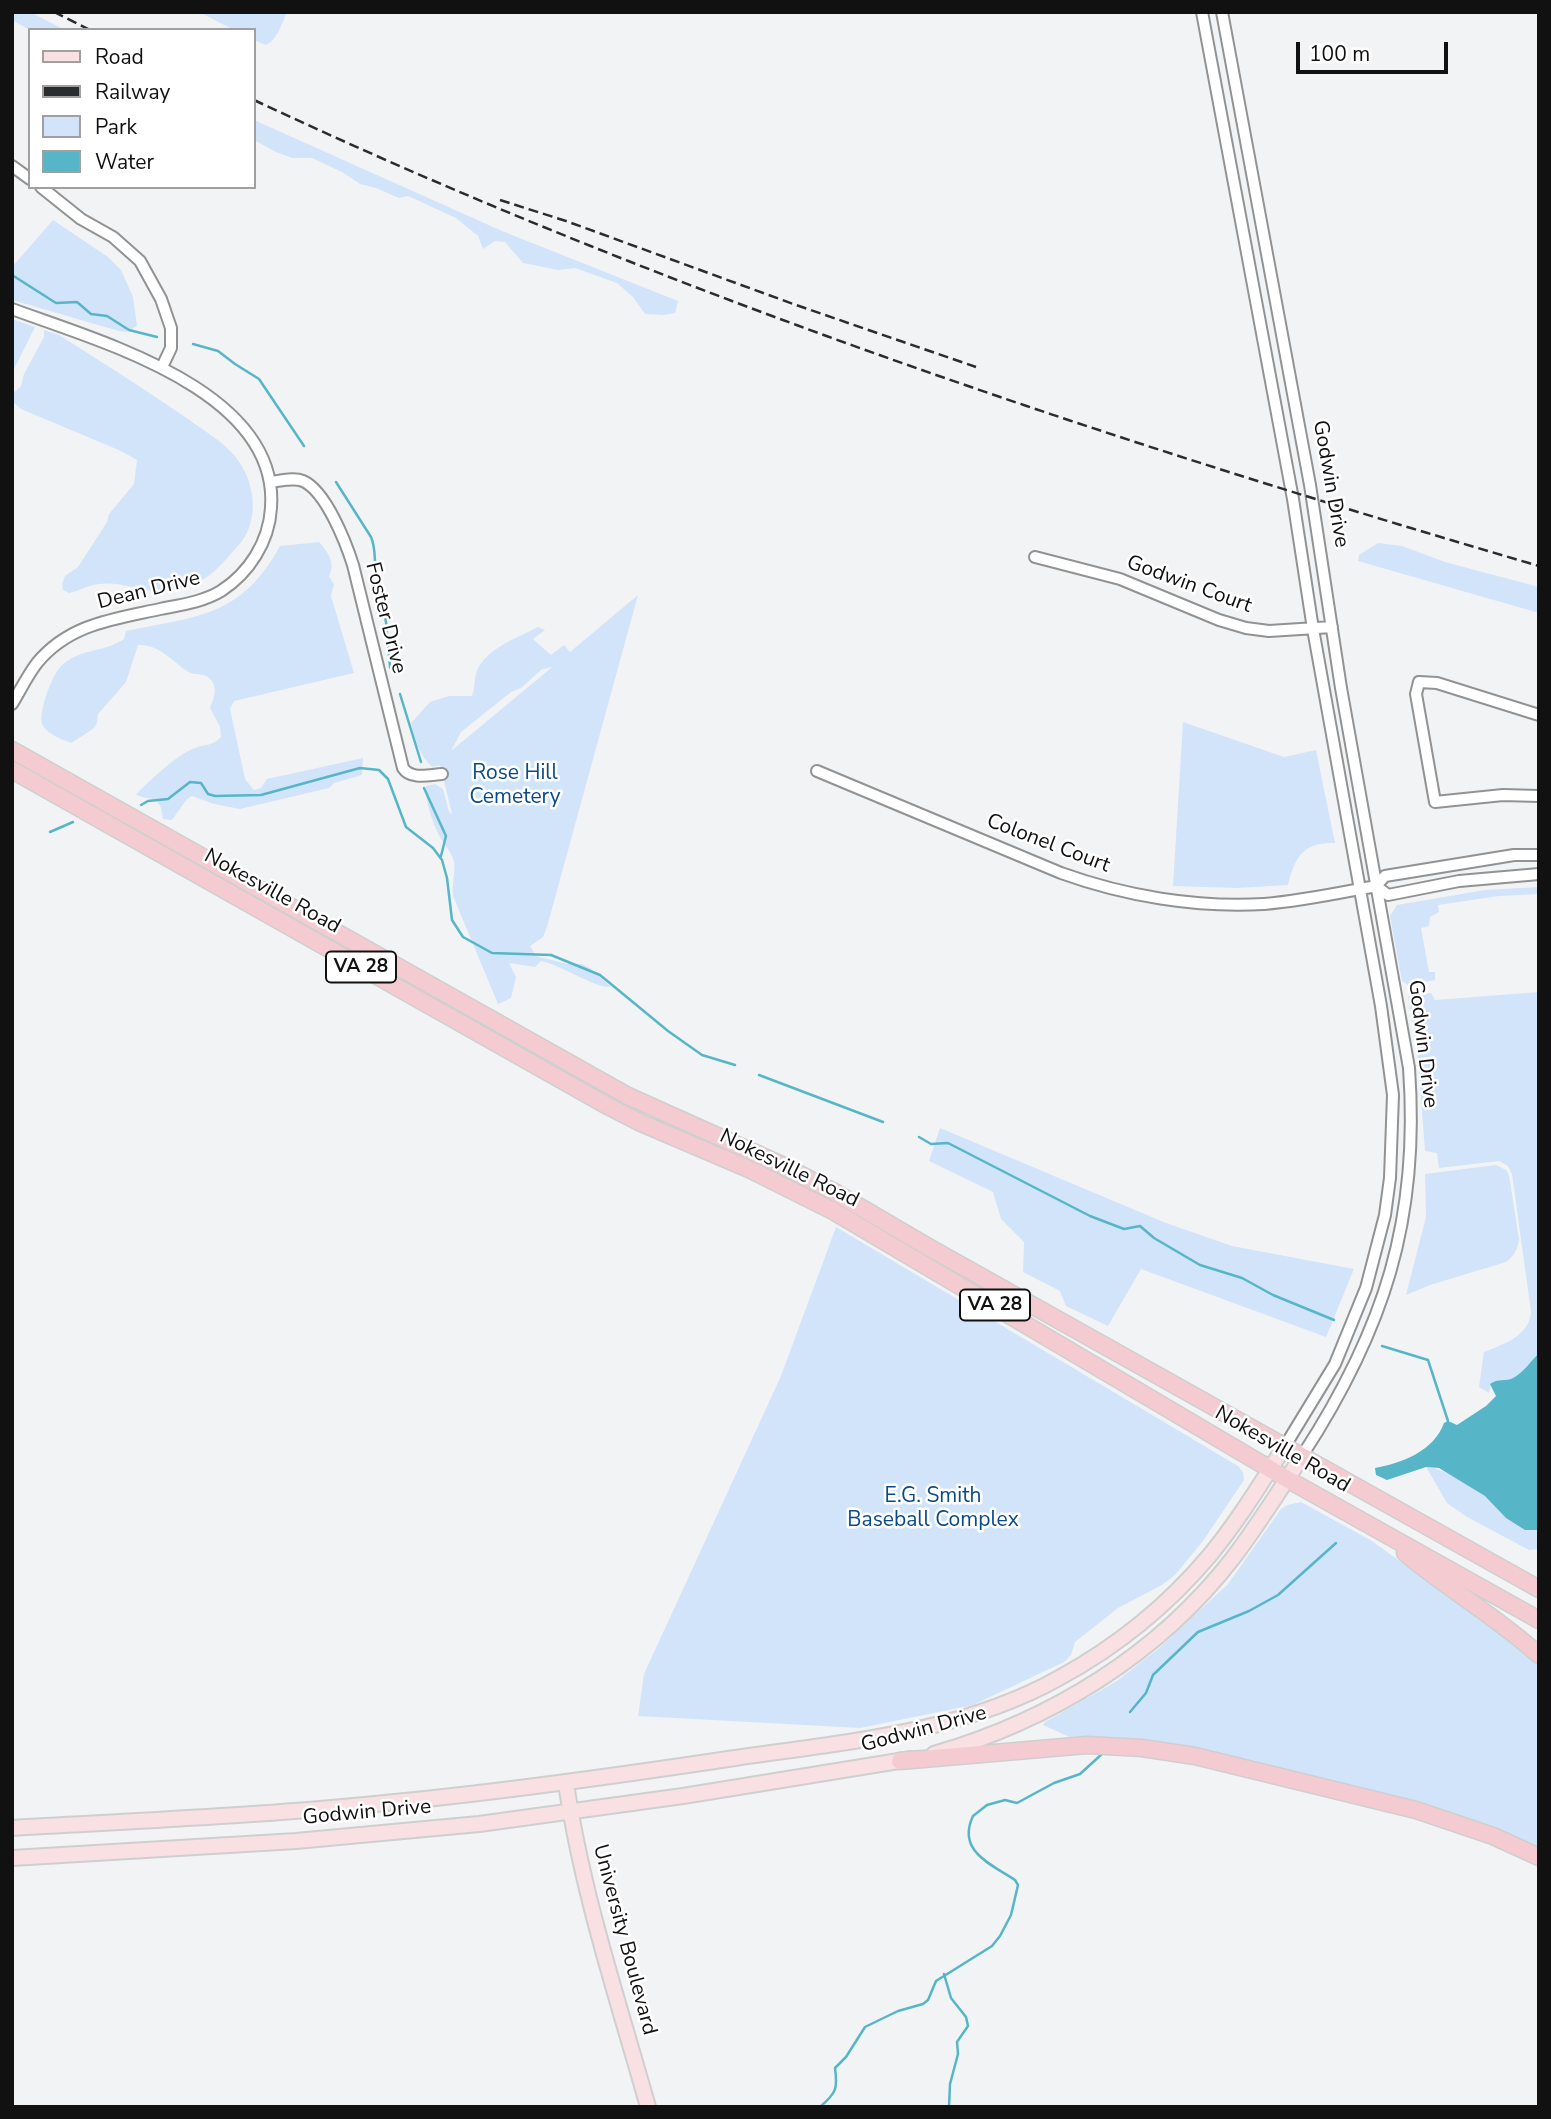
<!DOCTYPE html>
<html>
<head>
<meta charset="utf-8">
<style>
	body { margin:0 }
	#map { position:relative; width:1551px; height:2119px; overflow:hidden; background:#f2f3f5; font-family:"Nunito Sans",sans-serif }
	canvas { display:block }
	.frame { position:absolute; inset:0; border:14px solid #111112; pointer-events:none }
	.legend { position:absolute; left:28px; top:28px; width:228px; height:161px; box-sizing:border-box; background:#fff; border:2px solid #a0a0a0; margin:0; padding:9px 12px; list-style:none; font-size:21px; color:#111112 }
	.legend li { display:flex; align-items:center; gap:14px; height:35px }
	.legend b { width:35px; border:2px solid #a0a0a0 }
	.scale { position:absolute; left:1296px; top:42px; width:152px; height:32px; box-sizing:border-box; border:4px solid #111112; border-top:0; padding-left:9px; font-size:21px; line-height:24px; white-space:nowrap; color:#111112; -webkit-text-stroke:5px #fff; paint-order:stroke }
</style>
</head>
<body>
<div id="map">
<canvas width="1551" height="2119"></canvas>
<div class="frame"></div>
<ul class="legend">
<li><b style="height:9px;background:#f8e0e3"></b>Road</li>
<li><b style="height:9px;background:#2b2c2d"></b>Railway</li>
<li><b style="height:19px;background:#d2e4fa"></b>Park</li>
<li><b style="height:19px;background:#56b6c7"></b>Water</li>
</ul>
<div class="scale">100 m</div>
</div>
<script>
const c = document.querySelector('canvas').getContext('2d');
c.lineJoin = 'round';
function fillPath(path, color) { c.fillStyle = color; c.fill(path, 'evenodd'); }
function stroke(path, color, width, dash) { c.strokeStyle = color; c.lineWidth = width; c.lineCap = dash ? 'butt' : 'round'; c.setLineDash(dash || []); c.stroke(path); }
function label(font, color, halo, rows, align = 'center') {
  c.font = font + ' "Nunito Sans",sans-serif'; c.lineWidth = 5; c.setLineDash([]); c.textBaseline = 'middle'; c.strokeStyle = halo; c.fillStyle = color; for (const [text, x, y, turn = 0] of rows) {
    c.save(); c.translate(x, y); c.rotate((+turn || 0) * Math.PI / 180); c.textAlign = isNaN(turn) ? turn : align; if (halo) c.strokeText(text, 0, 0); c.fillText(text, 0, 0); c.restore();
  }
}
const green = new Path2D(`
	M12 12H30L65 30H30L12 20Z
	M199 12H287C281 25 278 39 266 45L254 40V30H234Z
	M254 120 502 231 678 301 675 313 664 315 645 314 633 297 617 283 575 268 558 270 523 263 505 242 495 241 483 249 478 236 456 218 408 196 399 198 376 188 360 184 342 172 312 158H292L276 152 254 140Z
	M53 220 108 257 121 270 133 297 137 326 126 332 119 331 12 300V267Z
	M12 319 35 327 12 373Z
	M44 330 59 335C102 362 146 390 188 419 203 430 222 441 234 455 256 481 261 522 237 547 225 560 214 575 198 582 186 587 169 592 157 591 137 590 119 581 99 584 88 585 79 591 69 593L63 590 62 584 65 576 78 567 107 522 109 514 134 484 137 460 121 451 21 409 12 401V394L21 386 24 374 44 337Z
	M319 542C328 552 336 563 329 576L334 584 331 596 354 673 234 701 230 709 245 779 254 790 261 788 267 779 363 758 362 775 334 783 329 788 240 809 214 804 192 796 187 799 172 820 163 819C162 816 162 811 161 808 157 795 143 800 136 794 150 781 177 754 195 748 205 744 213 746 221 737L220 727 210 708C213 699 218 691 212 681 205 671 195 677 187 671 172 661 159 644 138 645L126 682 98 714 97 723 93 729 71 743C62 739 49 735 43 726 37 716 50 682 56 673 60 666 66 661 72 658 89 649 109 650 124 639L126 631C198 616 241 617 280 546Z
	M1378 543 1402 546 1445 562 1539 587V613L1358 561 1359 555Z
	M638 595 547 927 543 937 530 946 536 956 567 964H582L590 968 611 987C597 989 561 965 541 961L535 967 509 963 516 977 511 998 498 1004 453 896C451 884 457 869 453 858 450 851 445 845 441 839 433 824 425 803 426 786L435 784 443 789 449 812 452 814 440 765 432 767C419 755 415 740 411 723L430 702 449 696H472C475 689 474 682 476 674 483 649 518 638 538 627L545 630 533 639 551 655 564 645 570 652ZM551 667V668L451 751 461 732 511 692 521 688 541 670Z
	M1183 722 1284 757 1316 750 1335 843C1304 842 1295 856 1288 885L1237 888 1173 886Z
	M1539 887V894L1499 896 1438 905 1439 912 1430 917 1429 926 1421 928 1429 972H1435V980L1408 985 1402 981 1390 916 1397 905 1485 890Z
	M1539 992V1353C1531 1361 1523 1373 1513 1378 1505 1382 1498 1378 1491 1384L1489 1393 1479 1387 1484 1352C1504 1344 1529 1336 1531 1312L1512 1174 1508 1166 1499 1161 1439 1168 1437 1153 1425 1151 1417 1050 1408 997 1431 993 1435 1000Z
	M940 1128 1166 1223 1232 1246 1354 1269 1326 1337 1141 1269 1108 1326 1066 1306 1060 1291 1023 1272 1024 1242 1001 1219 993 1192 929 1161Z
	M1496 1165 1506 1170 1509 1175 1519 1239C1518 1249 1514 1256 1506 1262L1430 1285 1406 1295 1426 1217 1425 1174Z
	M836 1227 1238 1466 1243 1472 1244 1480 1203 1541 1175 1575 1162 1585 1118 1608 1075 1642 1071 1655 1064 1662 973 1705 860 1728 638 1716 644 1674 781 1376Z
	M1426 1467C1444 1468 1470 1485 1485 1496 1504 1511 1513 1529 1539 1530V1549L1529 1550 1467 1517 1447 1503Z
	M1301 1502 1372 1541 1520 1648 1539 1666V1851L1452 1815 1074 1739 1043 1725 1045 1722 1117 1681 1158 1649 1228 1584 1281 1509 1287 1505Z`);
const water = new Path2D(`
	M1539 1353V1530H1525L1506 1518 1485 1496 1439 1468 1426 1467 1387 1480 1376 1475 1375 1468C1402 1463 1434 1451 1444 1423L1448 1421 1457 1425 1486 1406 1496 1396 1490 1384C1498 1378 1505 1382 1513 1378 1523 1373 1531 1361 1539 1353Z`);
const stream = new Path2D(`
	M12 275 56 303 77 302 91 314 107 316 129 330 157 337
	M193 344 218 351 235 364 259 379 304 446
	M336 482 371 537C376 548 374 560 376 572
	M380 591 386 622 390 667 394 673
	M400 694 421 762
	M424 788 446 836 441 856
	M141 805 148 801 168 799 190 782 201 783 208 794 215 796 261 795 360 768 379 770 388 779 406 827 433 848 442 860 447 878 452 920 463 937 492 953 551 955 600 975 668 1031 702 1055 735 1065
	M50 832 73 822
	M759 1075 883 1122
	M919 1137 931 1144 948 1143 1090 1216 1124 1229 1140 1226 1154 1238 1200 1265 1242 1278 1273 1295 1334 1320
	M1382 1346 1428 1360 1448 1421
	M1130 1712 1146 1693 1153 1675 1198 1632 1249 1611 1278 1595 1336 1543
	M944 1974 951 1998 966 2017 968 2026 957 2042 958 2054 950 2084 949 2107
	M820 2107C836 2093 838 2089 835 2068L846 2057 865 2027 898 2011 923 2004 928 2000 936 1981 992 1946 1000 1936 1011 1915 1018 1885 1015 1880C993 1865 956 1852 973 1816L987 1805 1005 1800 1017 1803 1054 1783 1080 1774 1102 1754`);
const minor = new Path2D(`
	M1202 12 1293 499 1313 629 1381 1006 1393 1095 1390 1178 1385 1215 1366 1288 1335 1364 1285 1446
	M1222 12 1310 485 1341 688 1409 1068C1420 1219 1384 1330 1302 1456
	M12 166 30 179
	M41 187 81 219 113 237 140 261 161 299 171 328V348L162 367
	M12 309C98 341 280 390 271 508 269 542 249 573 221 591 203 602 180 605 160 609 114 619 69 624 37 663 27 676 20 691 12 704
	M270 482C280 481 294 477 303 481 326 491 346 543 353 565L403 768C411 780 429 775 442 774
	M1035 557 1120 579 1219 620 1246 628 1269 631 1332 627
	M1539 715 1437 683 1419 682 1416 694 1435 802 1503 795 1539 796
	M817 771 1061 873C1125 896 1196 908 1264 904 1302 901 1339 893 1376 886L1385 876 1514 855H1539
	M1376 886 1388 895 1459 881 1539 874`);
const major = new Path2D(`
	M934 1754C1051 1720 1158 1655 1233 1558 1258 1525 1280 1490 1302 1456
	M566 1783C582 1893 618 2000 648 2107
	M12 1828C133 1821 254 1816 375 1804 496 1793 615 1776 735 1758 844 1742 961 1733 1059 1678 1116 1647 1168 1605 1210 1555 1238 1521 1261 1483 1285 1446
	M12 1858 296 1841 479 1824 683 1796 911 1759`);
const highway = new Path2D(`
	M12 750 628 1096 784 1166 836 1193 930 1248 1539 1589
	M12 770 604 1104 641 1123 751 1170 833 1211 1287 1479 1539 1620
	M1405 1553C1448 1589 1497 1617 1539 1655
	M900 1761 1087 1745 1142 1748 1195 1756 1416 1810 1493 1836 1539 1857`);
const rail = new Path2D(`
	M54 12 90 30
	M254 100C667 294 1101 438 1539 566
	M500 200 566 221 796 305 976 367`);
const shields = [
	[361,967,70],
	[995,1305,70]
];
const shieldNames = [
	["VA 28",361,967],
	["VA 28",995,1305]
];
const streetNames = [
	["Godwin Drive",1330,484,80],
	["Godwin Court",1189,585,20],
	["Dean Drive",149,591,-14],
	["Foster Drive",385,618,76],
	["Colonel Court",1048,844,21],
	["Nokesville Road",272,892,29],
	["Godwin Drive",1422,1044,83],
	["Nokesville Road",789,1169,26],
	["Nokesville Road",1282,1450,30],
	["Godwin Drive",924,1730,-15],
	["Godwin Drive",367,1813,-5],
	["University Boulevard",624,1940,75]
];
const parkNames = [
	["Rose Hill",515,774],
	["Cemetery",515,798],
	["E.G. Smith",933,1497],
	["Baseball Complex",933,1521]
];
fillPath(green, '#d2e4fa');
fillPath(water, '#56b6c7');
stroke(stream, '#56b6c7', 2.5);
stroke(minor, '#919293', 14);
stroke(major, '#cfcfd0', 18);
stroke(highway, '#cfcfd0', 19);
stroke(minor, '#fff', 10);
stroke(major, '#f8e0e3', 14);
stroke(highway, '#f4cbd0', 16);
stroke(rail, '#2b2c2d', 2.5, [10, 5]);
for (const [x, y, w] of shields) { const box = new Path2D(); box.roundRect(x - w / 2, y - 15.5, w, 31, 5); c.fillStyle = '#fff'; c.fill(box); stroke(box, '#111112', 2); }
label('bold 19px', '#111112', null, shieldNames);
label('21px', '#111112', '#fff', streetNames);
label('21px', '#0a498a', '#fff', parkNames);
</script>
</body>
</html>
